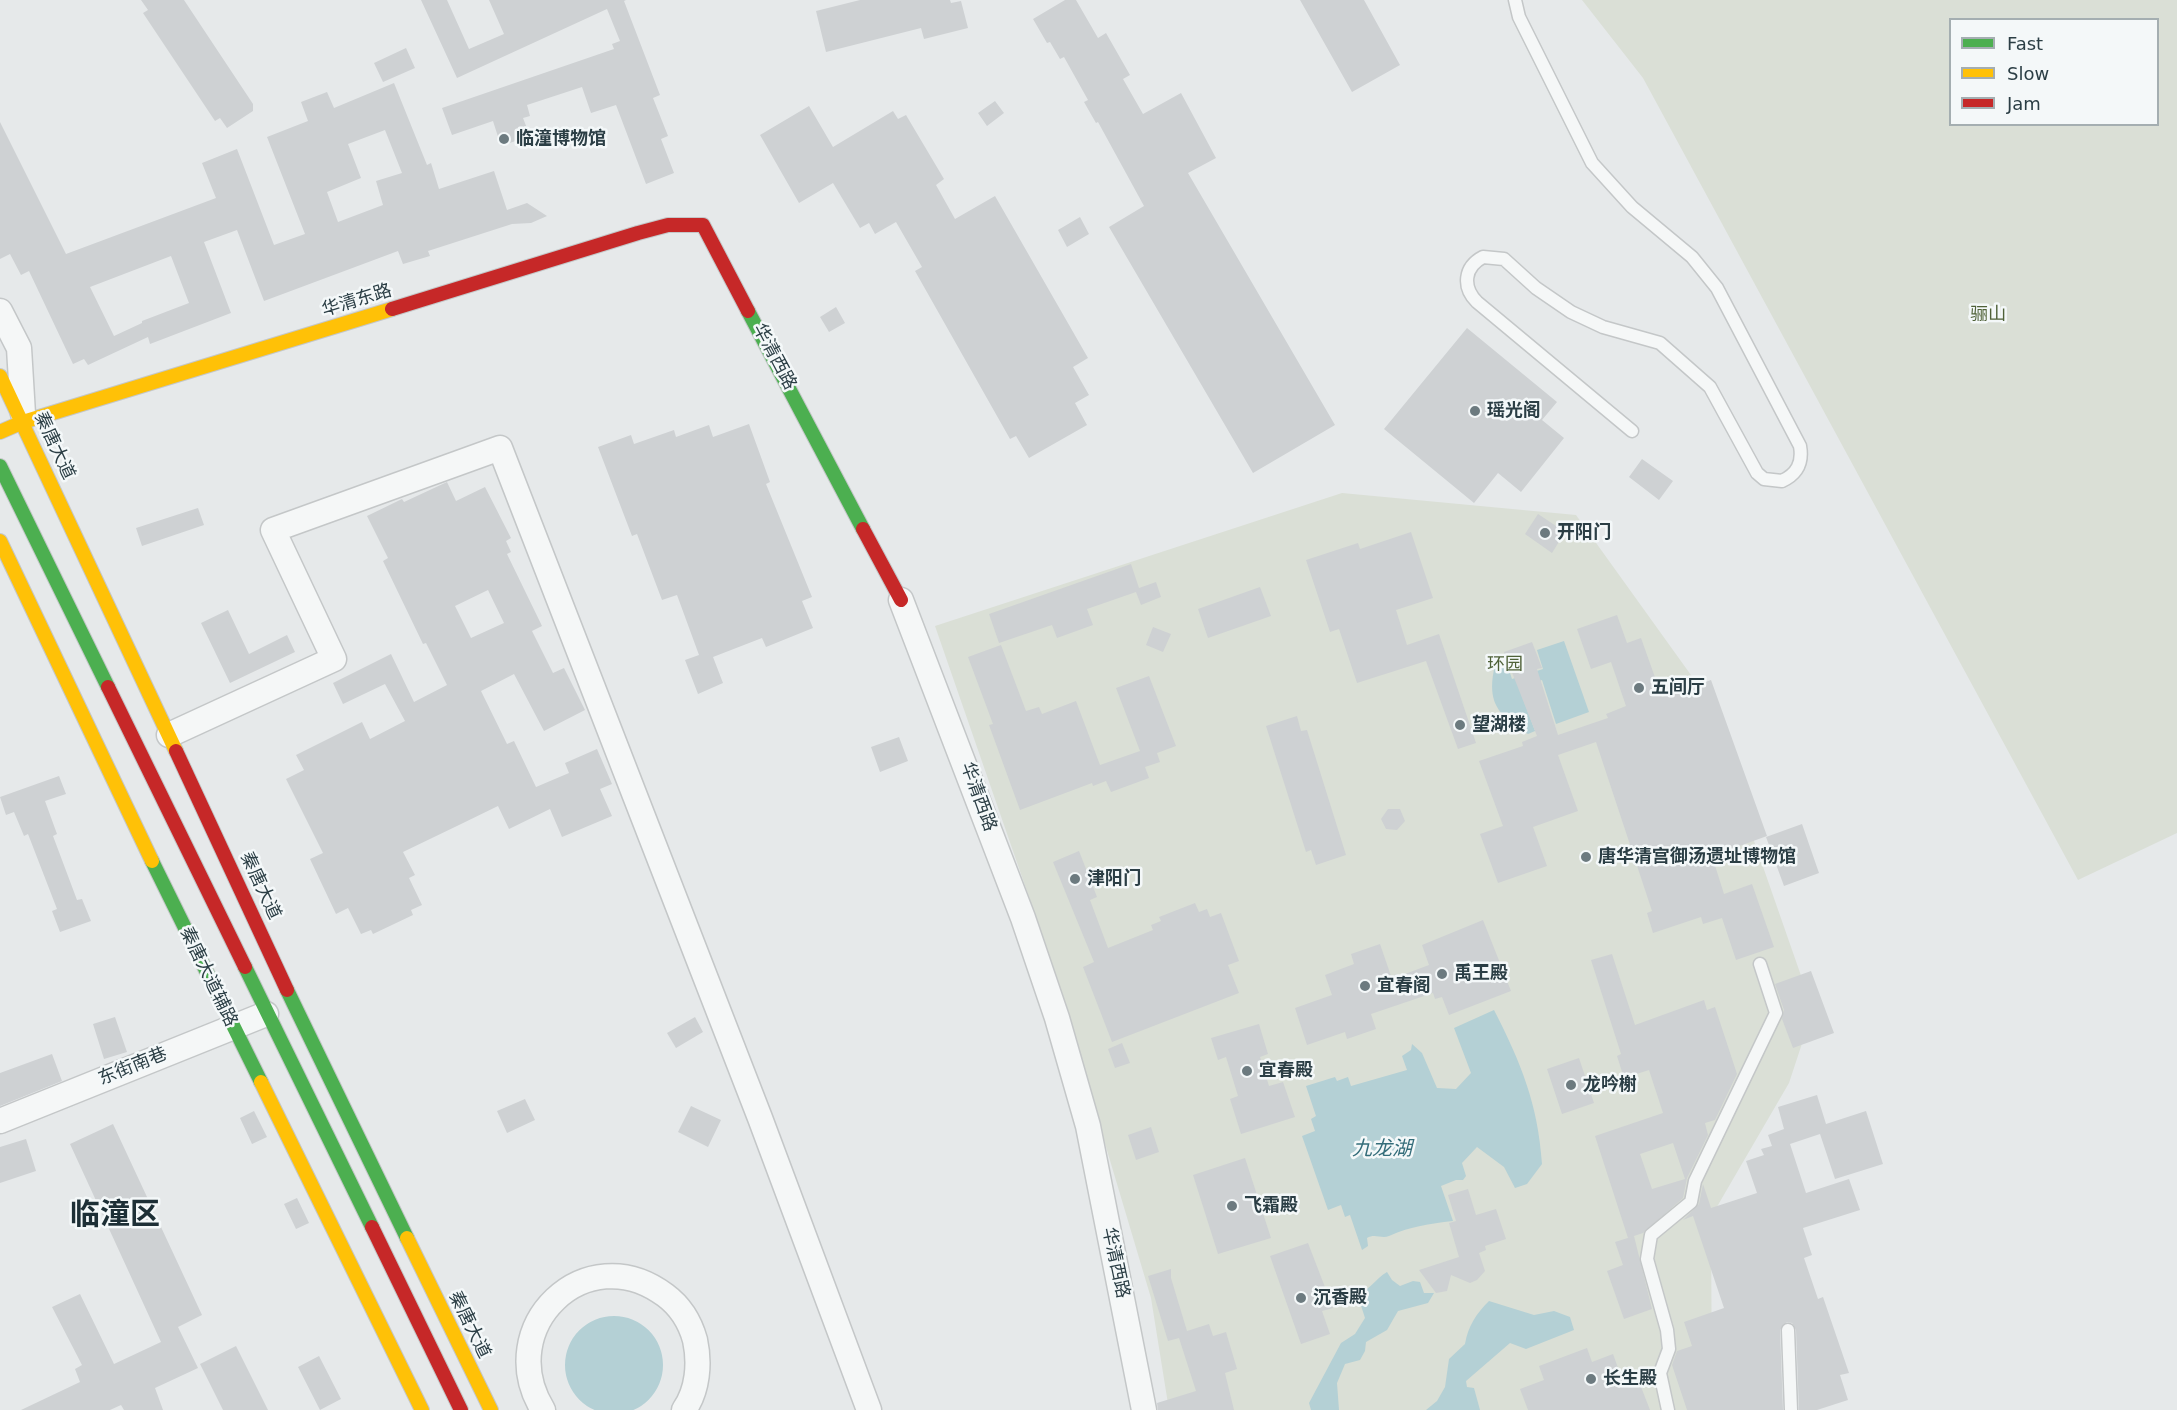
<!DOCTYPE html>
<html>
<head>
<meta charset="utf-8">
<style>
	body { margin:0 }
	#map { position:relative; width:2177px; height:1410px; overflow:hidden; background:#e6e9ea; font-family:"DejaVu Sans",sans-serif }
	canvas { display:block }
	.legend { position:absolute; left:1949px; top:18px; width:210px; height:108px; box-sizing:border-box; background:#f4f8f9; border:2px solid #a4aeb1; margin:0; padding:8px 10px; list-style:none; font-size:18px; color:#2b3e45 }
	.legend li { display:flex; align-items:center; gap:12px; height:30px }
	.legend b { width:30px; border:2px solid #a4aeb1 }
</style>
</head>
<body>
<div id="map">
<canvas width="2177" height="1410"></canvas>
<ul class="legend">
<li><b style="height:8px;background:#4caf50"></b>Fast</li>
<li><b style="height:8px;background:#ffc107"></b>Slow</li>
<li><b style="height:8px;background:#c62828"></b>Jam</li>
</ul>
</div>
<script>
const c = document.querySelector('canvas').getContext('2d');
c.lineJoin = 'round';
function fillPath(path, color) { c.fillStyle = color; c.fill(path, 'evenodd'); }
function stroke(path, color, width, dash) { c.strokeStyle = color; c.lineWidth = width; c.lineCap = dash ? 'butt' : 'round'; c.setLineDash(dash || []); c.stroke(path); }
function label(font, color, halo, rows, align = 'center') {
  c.font = font + ' "DejaVu Sans","Noto Sans SC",sans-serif'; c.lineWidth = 5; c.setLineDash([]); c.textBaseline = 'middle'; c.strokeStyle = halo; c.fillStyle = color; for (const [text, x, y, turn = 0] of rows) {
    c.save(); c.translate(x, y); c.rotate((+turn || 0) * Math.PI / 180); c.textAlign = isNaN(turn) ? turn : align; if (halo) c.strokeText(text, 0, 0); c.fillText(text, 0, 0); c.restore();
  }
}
const green = new Path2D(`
	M1582 0H2177V833L2078 880 1643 78ZM1950 20H2158V124H1950Z
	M1342 493 1576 515 1701 689 1813 1010 1789 1083 1711 1217 1712 1410H1169L1151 1298 1047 949 935 626Z`);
const water = new Path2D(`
	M1564 641 1589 712 1556 724 1542 680 1519 688 1535 731 1528 734C1498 715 1486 703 1495 665L1506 661 1512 679 1543 669 1537 650Z
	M1494 1010C1521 1063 1538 1104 1542 1164L1527 1184 1515 1188 1504 1167 1477 1147 1462 1163 1466 1176 1463 1180H1456L1441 1186 1453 1221C1428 1224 1412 1226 1389 1236 1381 1239 1375 1233 1367 1238L1368 1246 1362 1250 1350 1215 1345 1217 1341 1205 1328 1210 1302 1136 1315 1131 1311 1119 1316 1116 1306 1086 1335 1077 1337 1081 1348 1077 1351 1086 1407 1070 1402 1056 1411 1050 1412 1044 1422 1053 1437 1088 1456 1089 1471 1073 1454 1028Z
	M1387 1272 1392 1280 1400 1286 1413 1281 1420 1282 1424 1293H1434L1428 1303 1398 1311 1387 1330 1366 1342 1365 1351 1360 1360 1345 1364 1337 1383 1339 1410H1311L1309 1403 1341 1343 1355 1334 1365 1318 1357 1293C1371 1290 1375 1279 1387 1272Z
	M1489 1301 1534 1315 1554 1311 1570 1317 1574 1330 1526 1349 1510 1343 1466 1381 1467 1387 1474 1388 1480 1410H1426L1437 1401 1445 1387 1449 1359 1465 1344C1468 1326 1476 1314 1489 1301Z
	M565 1365a49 49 0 1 1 98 0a49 49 0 1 1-98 0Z`);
const building = new Path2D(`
	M141 0H184L253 104V111L227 128 220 118 215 121 143 13 148 10Z
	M421 0H447L469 49 504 34 489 0H626L624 1 660 95 653 98 668 136 661 139 674 173 646 184 616 105 591 113 582 87 527 105 530 116 523 118 530 136 501 146 493 121 452 135 442 108 614 49 612 44 620 41 607 9 457 78Z
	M860 0H950L951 3 961 1 968 28 924 39 921 28 826 52 816 11Z
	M1065 0H1076L1098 38 1106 33 1130 75 1123 79 1143 114 1181 93 1216 158 1188 173 1335 425 1253 473 1109 227 1144 206 1098 122 1096 123 1084 102 1088 100 1064 57 1060 59 1050 42 1047 43 1033 19Z
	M1300 0H1364L1400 65 1352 92Z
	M406 48 415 68 383 82 374 63Z
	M394 83 427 165 431 163 439 189 494 171 507 210 527 203 547 216 531 223 512 224 428 251 430 256 403 264 398 251 264 301 237 230 204 242 231 313 150 344 148 337 88 365 84 359 73 364 29 271 21 275 10 254 0 259V122L66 254 216 198 202 163 237 149 274 245 305 234 267 137 308 121 301 102 327 92 334 108ZM385 130 402 173 376 181 383 205 338 222 327 192 361 178 348 144ZM171 256 189 303 142 321V323L114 336 90 287Z
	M995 101 1004 113 987 126 978 113Z
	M809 106 833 147 893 111 898 119 906 115 944 179 936 185 955 219 995 196 1088 358 1073 367 1089 395 1075 403 1087 425 1029 458 1016 436 1010 439 915 271 922 267 896 222 875 234 869 223 860 228 833 183 799 203 760 135Z
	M1080 217 1089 234 1067 247 1058 230Z
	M836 307 845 323 829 332 820 317Z
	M1467 328 1557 402 1542 420 1564 438 1521 492 1498 473 1474 503 1384 429Z
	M749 424 770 482 766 484 812 597 802 601 813 628 766 647 762 638 713 657 723 683 698 694 685 660 699 655 677 595 662 600 637 534 632 536 598 447 631 435 634 444 674 430 676 437 709 425 713 437Z
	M1642 459 1673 481 1659 500 1629 477Z
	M447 482 456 501 485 487 511 538 506 541 511 552 507 554 542 626 532 631 553 673 564 668 585 710 544 731 514 674 481 691 507 744 514 741 536 787 569 773 565 763 597 749 612 784 600 789 612 816 562 837 550 809 509 829 498 806 459 825 403 852 415 875 409 878 422 905 411 910 413 915 373 934 371 930 361 934 348 908 336 914 310 859 323 853 286 779 304 770 296 755 362 722 370 739 405 721 385 684 343 704 333 683 391 654 414 702 447 685 426 643 423 644 383 561 388 558 367 516 402 499 404 502ZM488 590 504 623 471 638 455 606Z
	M198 508 204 525 142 546 136 528Z
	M1538 514 1565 532 1552 553 1525 534Z
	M1411 532 1433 598 1396 610 1407 645 1439 634 1476 743 1458 749 1426 661 1357 683 1339 629 1330 632 1306 560 1358 543 1360 549Z
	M1131 564 1139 588 1156 582 1161 597 1141 605 1136 592 1087 609 1093 625 1057 638 1052 625 999 643 989 614Z
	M1260 587 1271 616 1208 638 1198 609Z
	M228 610 249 654 287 635 295 652 230 683 201 623Z
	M1617 615 1627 643 1641 638 1662 697 1711 680 1767 836 1712 856 1724 894 1752 884 1774 947 1736 960 1722 918 1703 924 1701 917 1653 933 1647 913 1652 911 1596 742 1558 755 1578 811 1533 827 1547 866 1498 883 1480 834 1503 826 1479 761 1523 746 1522 742 1537 736 1504 652 1532 642 1542 668 1537 669 1558 735 1608 718 1606 714 1626 706 1611 662 1591 669 1577 629Z
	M1153 627 1171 634 1163 652 1146 645Z
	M1001 645 1026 711 1039 707 1042 714 1076 701 1100 765 1140 751 1116 688 1149 676 1176 746 1157 753 1160 762 1145 767 1149 778 1111 792 1106 781 1093 786 1092 783 1020 810 989 725 993 724 968 657Z
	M1297 716 1301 731 1307 730 1346 855 1316 865 1311 850 1306 852 1266 726Z
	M899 737 908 761 880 772 871 747Z
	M59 776 66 794 45 801 57 834 53 836 77 900 82 899 91 921 60 932 52 911 57 909 28 834 24 836 14 812 6 815 0 797Z
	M1388 809H1400L1405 821 1397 830 1386 829 1381 819Z
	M1802 824 1819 873 1784 886 1766 837Z
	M1079 851 1097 897 1090 900 1108 948 1153 930 1151 925 1161 921 1159 917 1195 903 1199 912 1207 909 1210 917 1221 913 1239 961 1228 965 1239 993 1112 1042 1083 967 1094 962 1053 862Z
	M1483 920 1511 991 1449 1015 1442 997 1435 999 1433 993 1371 1014 1376 1029 1347 1039 1345 1032 1307 1045 1295 1008 1332 995 1325 975 1354 964 1351 954 1380 944 1391 976 1397 974V977L1429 965 1422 945Z
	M1612 954 1635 1025 1704 1000 1707 1010 1715 1007 1737 1074 1715 1120 1705 1123 1708 1135 1687 1178 1683 1198 1643 1233 1628 1238 1595 1136 1663 1113 1649 1070 1624 1078 1617 1056 1621 1054 1591 960ZM1673 1143 1685 1179 1652 1189 1640 1154Z
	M1811 971 1834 1033 1793 1048 1782 1019 1784 1010 1775 984Z
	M115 1017 127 1052 104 1059 93 1024Z
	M695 1017 703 1032 676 1048 667 1033Z
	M1259 1024 1268 1054 1260 1057 1269 1086 1283 1082 1295 1117 1241 1134 1230 1099 1238 1096 1226 1057 1218 1060 1211 1038Z
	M1122 1043 1130 1063 1115 1068 1108 1049Z
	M52 1054 62 1081 0 1106V1073Z
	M1579 1058 1594 1103 1562 1114 1547 1069Z
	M1817 1095 1826 1124 1866 1111 1883 1164 1835 1179 1820 1134 1790 1144 1806 1193 1849 1179 1860 1210 1803 1228 1812 1255 1804 1258 1818 1299 1823 1297 1849 1373 1840 1375 1848 1400 1817 1410H1799L1796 1330 1792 1323 1787 1322 1780 1330 1783 1410H1687L1672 1365 1677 1351 1692 1346 1684 1322 1724 1308 1693 1216 1683 1220 1699 1204 1703 1184 1711 1208 1757 1193 1746 1161 1764 1155 1761 1149 1772 1146 1768 1135 1784 1129 1778 1107Z
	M525 1099 535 1120 507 1133 497 1111Z
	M691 1106 721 1120 708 1147 678 1132Z
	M254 1111 267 1137 252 1144 240 1118Z
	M113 1124 202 1315 178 1327 198 1368 155 1388 163 1410H124L121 1405 110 1410H21L80 1382 75 1369 82 1365 52 1307 80 1294 114 1364 161 1342 70 1144Z
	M1151 1127 1159 1152 1136 1160 1128 1135Z
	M26 1139 36 1171 0 1183V1147Z
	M1245 1158 1271 1238 1218 1254 1193 1175Z
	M1468 1189 1476 1215 1496 1209 1506 1239 1485 1246 1486 1250 1479 1253 1485 1271 1477 1280 1470 1283 1451 1275 1447 1291 1436 1293 1419 1270 1459 1257 1449 1223 1456 1221 1448 1195Z
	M297 1198 309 1223 296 1229 284 1204Z
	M1634 1236 1652 1309 1624 1319 1607 1271 1623 1265 1615 1242Z
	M1308 1243 1333 1308 1322 1311 1330 1334 1301 1344 1270 1256Z
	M1171 1269V1278L1187 1331 1209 1324 1213 1336 1226 1332 1237 1369 1225 1373 1234 1410H1158L1157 1403 1196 1391 1179 1338 1168 1341 1148 1276Z
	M236 1346 268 1410H223L200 1364Z
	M1587 1348 1592 1362 1613 1354 1622 1379 1636 1374 1650 1410H1528L1520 1389 1544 1380 1539 1366Z
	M319 1356 341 1399 320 1410 298 1367Z`);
const lane = new Path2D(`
	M1515 0 1519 17 1592 163 1632 207 1692 257 1717 288 1800 446C1803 463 1797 474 1782 481L1764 479 1757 473 1710 387 1660 343 1603 327 1571 312 1536 288 1504 259 1483 257C1464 267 1462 287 1477 302L1632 431
	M1788 1330 1791 1410
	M1668 1410 1660 1373 1669 1349 1667 1330 1647 1259 1651 1235 1691 1202 1695 1181 1776 1013 1760 964`);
const street = new Path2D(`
	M0 311 19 348 23 414
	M901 600 1023 918 1057 1018 1088 1126 1144 1410
	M169 735 334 659 273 530 500 448 760 1118 869 1410
	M0 1121 266 1014
	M543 1410C492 1327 586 1236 665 1295 680 1306 690 1322 695 1340 700 1363 698 1390 684 1410`);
const fast = new Path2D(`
	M748 311 863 529
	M0 466 108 687
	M152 861 261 1082
	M245 967 372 1227
	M287 990 407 1238`);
const slow = new Path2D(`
	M0 376 176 751
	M0 432 23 422 392 309
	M0 541 152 861
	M261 1082 422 1410
	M407 1238 491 1410`);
const jam = new Path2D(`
	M392 309 638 233 668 225H703L748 311
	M863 529 901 600
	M108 687 245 967
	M176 751 287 990
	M372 1227 461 1410`);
const markers = [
	[504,139,6,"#6c7a7f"],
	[1475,411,6,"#6c7a7f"],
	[1545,533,6,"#6c7a7f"],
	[1639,688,6,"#6c7a7f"],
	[1460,725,6,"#6c7a7f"],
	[1586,857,6,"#6c7a7f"],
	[1075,879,6,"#6c7a7f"],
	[1442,974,6,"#6c7a7f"],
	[1365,986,6,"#6c7a7f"],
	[1247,1071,6,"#6c7a7f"],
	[1571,1085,6,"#6c7a7f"],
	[1232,1206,6,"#6c7a7f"],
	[1301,1298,6,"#6c7a7f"],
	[1591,1379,6,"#6c7a7f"]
];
const poiNames = [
	["临潼博物馆",516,139],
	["瑶光阁",1487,411],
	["开阳门",1557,533],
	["五间厅",1651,688],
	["望湖楼",1472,725],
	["唐华清宫御汤遗址博物馆",1598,857],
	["津阳门",1087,879],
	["禹王殿",1454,974],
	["宜春阁",1377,986],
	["宜春殿",1259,1071],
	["龙吟榭",1583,1085],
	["飞霜殿",1244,1206],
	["沉香殿",1313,1298],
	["长生殿",1603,1379]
];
const streetNames = [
	["华清东路",357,301,-17],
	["华清西路",774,357,62],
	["秦唐大道",54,446,65],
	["华清西路",978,797,70],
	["秦唐大道",260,886,65],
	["秦唐大道辅路",208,977,64],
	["东街南巷",133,1067,-22],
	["华清西路",1115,1263,78],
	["秦唐大道",469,1325,64]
];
const parkNames = [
	["骊山",1988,315],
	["环园",1505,665]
];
const waterNames = [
	["九龙湖",1382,1150]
];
const townNames = [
	["临潼区",115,1216]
];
fillPath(green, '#dadfd6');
fillPath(water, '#b4d0d5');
fillPath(building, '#ced1d3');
stroke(lane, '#c4c7c8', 15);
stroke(street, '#c4c7c8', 27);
stroke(fast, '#c4c7c8', 16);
stroke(slow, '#c4c7c8', 16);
stroke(jam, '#c4c7c8', 16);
stroke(lane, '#f5f7f7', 12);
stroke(street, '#f5f7f7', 24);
stroke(fast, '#4caf50', 14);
stroke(slow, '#ffc107', 14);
stroke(jam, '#c62828', 14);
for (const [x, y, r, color] of markers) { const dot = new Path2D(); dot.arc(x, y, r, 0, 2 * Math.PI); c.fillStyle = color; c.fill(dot); stroke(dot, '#f4f8f9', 2); }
label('bold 18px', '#2b3e45', '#f4f8f9', poiNames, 'left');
label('18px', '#2b3e45', '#f4f8f9', streetNames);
label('18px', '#4f6138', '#f4f8f9', parkNames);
label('italic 20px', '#346d7a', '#f4f8f9', waterNames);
label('bold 30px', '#1d2f36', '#f4f8f9', townNames);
</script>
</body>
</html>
